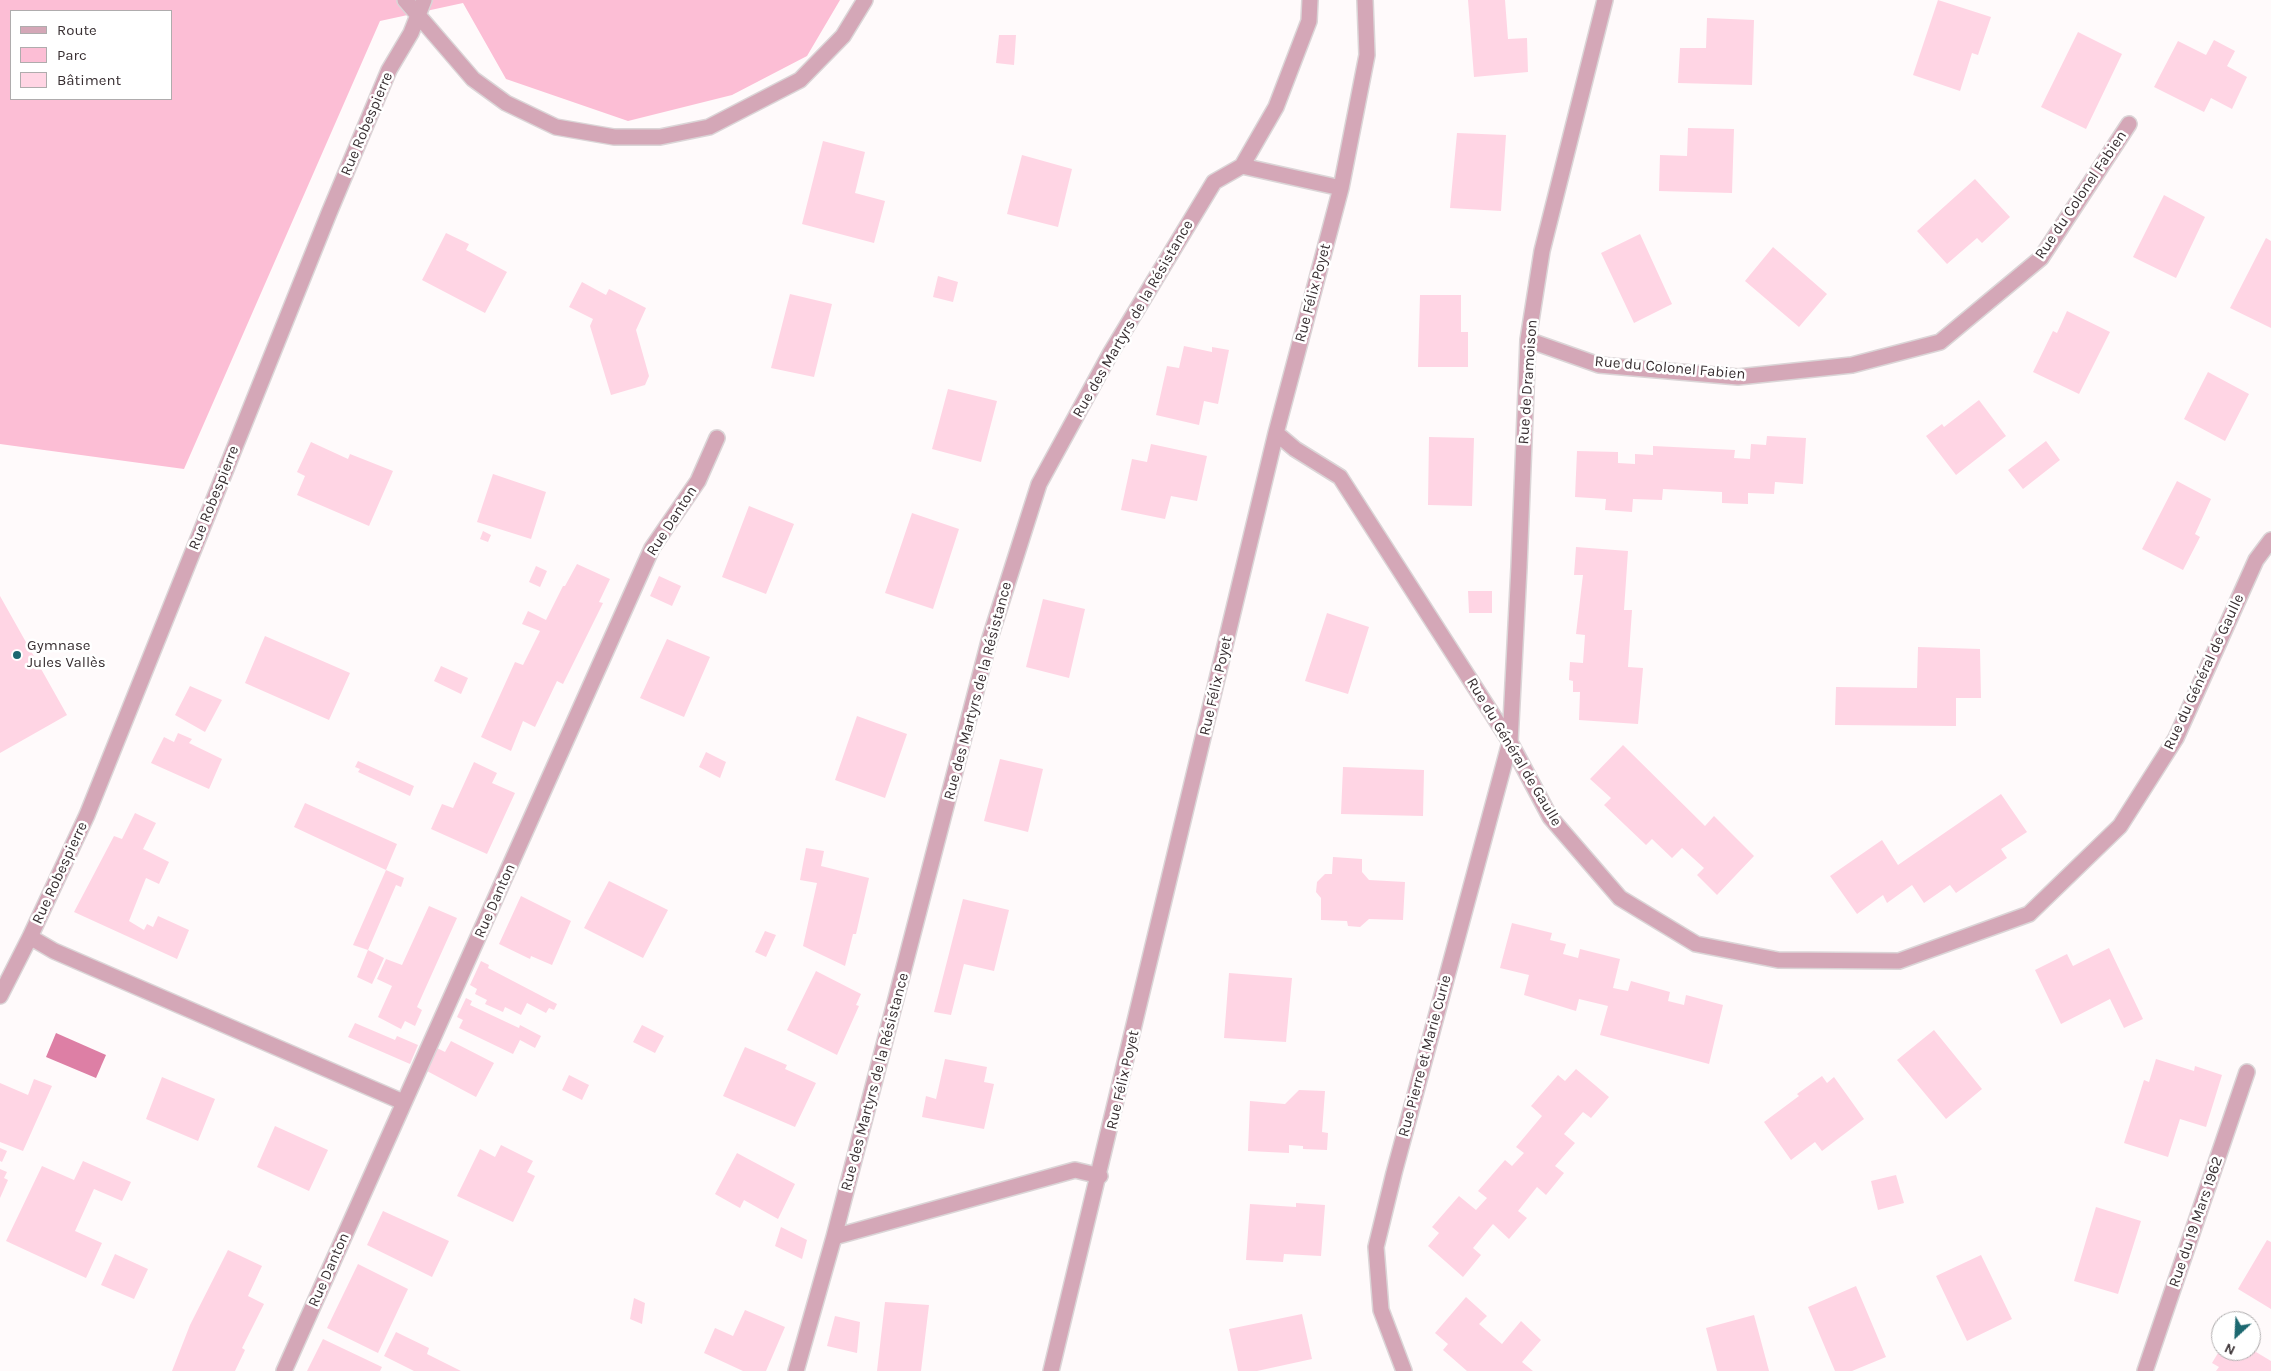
<!DOCTYPE html>
<html>
<head>
<meta charset="utf-8">
<style>
	body { margin:0 }
	#map { position:relative; width:2271px; height:1371px; overflow:hidden; background:#fffafb; font-family:Karla,sans-serif }
	canvas { display:block }
	.legend { position:absolute; left:10px; top:10px; width:162px; height:90px; box-sizing:border-box; background:#fff; border:1px solid #afacad; margin:0; padding:6px 9px; list-style:none; font-size:15px; color:#382f32 }
	.legend li { display:flex; align-items:center; gap:10px; height:25px }
	.legend b { width:25px; border:1px solid #afacad }
	.north { position:absolute; left:2211px; top:1311px; width:50px; height:50px; box-sizing:border-box; background:#fff; border:1px solid #afacad; border-radius:50%; rotate:205deg; font-size:14px; font-weight:700; line-height:20px; text-align:center; color:#382f32 }
	.north::after { content:''; display:block; margin:auto; width:18px; height:22px; background:#1c6870; clip-path:polygon(50% 0,100% 100%,50% 72%,0 100%) }
</style>
</head>
<body>
<div id="map">
<canvas width="2271" height="1371"></canvas>
<ul class="legend">
<li><b style="height:6px;background:#d4a7b7"></b>Route</li>
<li><b style="height:14px;background:#fcbed5"></b>Parc</li>
<li><b style="height:14px;background:#ffd5e4"></b>Bâtiment</li>
</ul>
<div class="north">N</div>
</div>
<script>
const c = document.querySelector('canvas').getContext('2d');
c.lineJoin = 'round';
function fillPath(path, color) { c.fillStyle = color; c.fill(path, 'evenodd'); }
function stroke(path, color, width, dash) { c.strokeStyle = color; c.lineWidth = width; c.lineCap = dash ? 'butt' : 'round'; c.setLineDash(dash || []); c.stroke(path); }
function label(font, color, halo, rows, align = 'center') {
  c.font = font + ' Karla,sans-serif'; c.lineWidth = 5; c.setLineDash([]); c.textBaseline = 'middle'; c.strokeStyle = halo; c.fillStyle = color; for (const [text, x, y, turn = 0] of rows) {
    c.save(); c.translate(x, y); c.rotate((+turn || 0) * Math.PI / 180); c.textAlign = isNaN(turn) ? turn : align; if (halo) c.strokeText(text, 0, 0); c.fillText(text, 0, 0); c.restore();
  }
}
const green = new Path2D(`
	M0 0H840L807 56 732 95 628 121 506 79 463 3 380 21 184 469 0 444ZM11 11H171V99H11Z`);
const water = new Path2D(`
	M56 1033 106 1055 96 1078 46 1057Z`);
const building = new Path2D(`
	M1468 0H1505L1508 39 1527 38 1528 72 1474 77Z
	M1938 0 1991 17 1978 55 1972 53 1960 91 1913 75Z
	M1707 18 1754 20 1752 85 1678 83 1680 48H1706Z
	M2078 32 2122 54 2086 129 2041 107Z
	M999 35H1016L1014 65 996 63Z
	M2214 40 2235 51 2227 66 2247 77 2232 109 2211 98 2204 112 2154 87 2178 41 2206 55Z
	M1688 128 1734 129 1732 193 1659 191 1660 155 1687 156Z
	M1457 133 1506 135 1501 211 1450 208Z
	M823 141 865 152 855 193 885 201 874 243 802 224Z
	M1022 155 1072 169 1058 227 1007 214Z
	M1975 179 2010 217 1982 243 1977 238 1947 264 1917 231Z
	M2164 195 2205 217 2176 278 2133 257Z
	M446 233 469 244 466 250 507 272 485 313 422 280Z
	M1640 234 1672 304 1634 323 1601 253Z
	M2266 238 2271 241V328L2230 308Z
	M1773 247 1827 294 1799 327 1745 281Z
	M938 276 958 282 953 302 933 297Z
	M582 282 606 295 609 289 646 308 636 330 649 376 645 385 611 395 590 326 593 319 569 307Z
	M790 294 832 304 814 377 771 368Z
	M1420 295H1461V332H1468V367H1418Z
	M2067 311 2110 332 2079 394 2033 372 2053 331 2057 333Z
	M1184 346 1212 352V347L1229 350 1218 404 1204 401 1199 425 1156 415 1167 366 1179 368Z
	M2208 372 2249 394 2225 441 2184 419Z
	M948 389 997 401 981 462 932 449Z
	M1979 400 2006 436 1956 475 1926 436 1942 424 1944 427Z
	M1767 436 1806 438 1803 484 1775 482 1774 494 1748 493V504L1722 503V492L1663 489 1662 500 1633 499 1632 512 1605 510 1606 499 1575 497 1577 451 1618 452V463L1635 464V454L1653 455V446L1735 450 1734 458 1750 459 1751 444 1766 445Z
	M1429 437 1474 438 1472 506 1428 505Z
	M2046 441 2060 460 2023 489 2008 470Z
	M311 442 348 459 350 454 393 471 369 526 297 495 305 476 297 472Z
	M1151 444 1207 456 1197 501 1171 496 1165 519 1121 510 1132 459 1147 462Z
	M493 474 546 492 531 539 477 522Z
	M2177 481 2211 499 2195 534 2200 537 2183 570 2142 549Z
	M749 506 794 524 766 594 722 577Z
	M912 513 959 529 933 609 885 593Z
	M483 531 491 535 488 542 480 539Z
	M1576 547 1628 551 1624 610H1632L1628 667 1643 668 1638 724 1579 720 1580 692H1573V681L1569 680 1570 662 1583 663 1585 635 1576 634 1583 575H1574Z
	M577 564 610 579 599 602 603 603 563 684 557 681 535 727 523 721 511 751 481 737 515 662 523 665 540 631 522 624 528 611 546 620 563 586H565Z
	M536 566 547 571 540 587 529 582Z
	M659 576 681 586 672 606 650 596Z
	M1468 591H1492V613H1469Z
	M0 596 67 715 0 753Z
	M1043 599 1085 609 1069 678 1026 667Z
	M1327 613 1369 627 1348 694 1305 681Z
	M265 636 350 673 329 720 245 683Z
	M667 639 710 657 684 717 640 698Z
	M1918 647 1980 649 1981 698H1956V726L1835 725 1836 687 1917 688Z
	M441 666 468 678 461 694 434 681Z
	M190 686 222 700 205 732 175 715Z
	M857 716 907 734 885 798 835 780Z
	M178 733 192 739 189 743 222 759 209 789 151 763 164 737 174 742Z
	M1623 745 1705 826 1714 816 1754 856 1717 895 1697 875 1704 868 1682 848 1672 858 1652 839 1646 845 1604 805 1611 798 1590 779Z
	M706 752 726 762 720 778 699 767Z
	M1000 759 1043 769 1028 832 984 821Z
	M358 761 414 786 410 796 358 772 360 769 355 767Z
	M474 762 497 773 492 783 515 793 487 854 431 829 442 804 453 808Z
	M1343 767 1424 770 1423 816 1341 814Z
	M2001 794 2027 832 2001 849 2007 858 1956 893 1950 885 1924 903 1912 885 1887 903 1883 895 1857 914 1830 876 1882 840 1898 865Z
	M305 803 397 844 386 870 294 827Z
	M135 813 156 823 143 849 169 862 159 884 146 878 129 921 144 930 147 924 153 927 158 916 189 930 177 959 74 912 114 836 122 839Z
	M806 848 824 851 821 866 869 878 856 934H853L845 966 803 946 817 883 800 880Z
	M1333 857 1362 859V872L1369 880 1405 882 1403 920 1369 919 1360 927 1348 926 1347 921 1321 920V898L1316 892 1317 882 1325 874H1332Z
	M386 870 404 878 401 887 396 885 368 950 353 945Z
	M609 881 668 910 643 958 584 928Z
	M521 896 571 921 552 965 531 956 530 959 499 944Z
	M963 899 1009 910 994 971 964 964 951 1015 934 1012Z
	M429 906 457 918 417 1007 422 1010 415 1026 405 1021 401 1029 378 1017 392 986 377 979 386 959 402 965Z
	M1512 923 1552 933 1550 940 1566 944 1563 954 1578 958 1580 949 1620 959 1613 988 1628 991 1631 981 1670 992 1668 1001 1684 1005 1686 995 1723 1005 1709 1064 1600 1035 1608 1006 1579 999 1576 1011 1524 995 1529 975 1500 968Z
	M765 931 776 935 766 957 755 952Z
	M2109 948 2143 1019 2124 1028 2110 999 2061 1024 2035 970 2067 954 2073 966Z
	M368 950 384 958 372 984 357 977Z
	M481 961 489 965 488 968 557 1004 554 1010 549 1008 546 1013 527 1003 521 1015 505 1007 503 1012 485 1004 487 1000 475 994 477 989 470 985Z
	M816 971 861 994 856 1005 859 1006 837 1055 787 1030Z
	M1229 973 1292 978 1286 1042 1224 1038Z
	M466 998 472 1001 470 1005 519 1028 520 1025 541 1036 535 1048 520 1040 513 1054 459 1028 463 1020 457 1017Z
	M355 1023 395 1040 397 1036 418 1045 410 1064 348 1037Z
	M642 1025 664 1036 655 1053 633 1042Z
	M1934 1030 1982 1089 1946 1119 1897 1060Z
	M451 1041 494 1063 476 1097 427 1071 437 1048 445 1052Z
	M745 1047 787 1065 785 1069 816 1083 795 1127 723 1096Z
	M945 1059 987 1067 984 1082 994 1084 984 1129 922 1117 926 1096 936 1099Z
	M2156 1059 2194 1071 2195 1066 2222 1075 2206 1127 2180 1119 2168 1157 2124 1143 2144 1080 2149 1082Z
	M1576 1069 1609 1097 1591 1118 1583 1112 1564 1134 1575 1143 1555 1166 1564 1173 1546 1195 1537 1187 1518 1211 1527 1218 1509 1239 1493 1224 1473 1248 1481 1255 1463 1277 1428 1246 1439 1233 1432 1227 1459 1196 1476 1210 1487 1198 1478 1191 1505 1160 1512 1166 1524 1153 1516 1147 1542 1116 1531 1106 1558 1075 1565 1081Z
	M569 1075 589 1085 582 1100 562 1090Z
	M1822 1076 1827 1083 1834 1077 1864 1119 1822 1151 1815 1142 1791 1160 1764 1122 1799 1096 1797 1094Z
	M162 1077 215 1099 198 1141 146 1119Z
	M34 1079 52 1086 23 1151 0 1142V1083L28 1095Z
	M1299 1090 1325 1091 1322 1132 1328 1133 1327 1150 1303 1149V1146L1289 1145V1153L1248 1151 1250 1101 1285 1104Z
	M275 1126 328 1150 309 1191 257 1167Z
	M501 1145 533 1161 527 1172 535 1176 513 1222 457 1196 480 1149 495 1157Z
	M0 1148 7 1151 2 1162 0 1161Z
	M737 1153 795 1184 778 1219 744 1200 740 1208 715 1194Z
	M83 1161 131 1182 122 1201 94 1189 75 1231 102 1243 86 1278 6 1241 42 1166 74 1180Z
	M0 1169 7 1172 4 1178 8 1180 0 1198Z
	M1896 1175 1904 1203 1878 1210 1871 1181Z
	M1296 1203 1325 1205 1321 1256 1284 1254 1283 1262 1246 1260 1250 1204 1296 1207Z
	M2096 1207 2141 1221 2118 1294 2074 1281Z
	M383 1211 449 1241 432 1277 367 1245Z
	M781 1227 807 1240 802 1259 775 1246Z
	M2267 1240 2271 1242V1309L2238 1289Z
	M228 1250 262 1266 248 1296 264 1304 242 1348 245 1350 235 1371H172L190 1325Z
	M115 1254 148 1269 134 1299 101 1285Z
	M1981 1255 2012 1319 1967 1341 1936 1276Z
	M358 1264 408 1289 378 1353 327 1328Z
	M1856 1286 1886 1357 1852 1371H1835L1808 1307Z
	M1466 1297 1487 1316 1479 1324 1502 1344 1521 1321 1541 1340 1522 1362 1533 1371H1467L1443 1350 1448 1344 1435 1333Z
	M634 1298 645 1303 642 1324 630 1319Z
	M885 1302 929 1305 921 1371H877Z
	M745 1310 785 1327 766 1371H743L704 1353 715 1328 733 1336Z
	M1302 1314 1312 1359 1257 1371H1238L1229 1329Z
	M1754 1315 1769 1371H1717L1706 1328Z
	M835 1316 860 1322 857 1353 827 1346Z
	M396 1332 429 1348 427 1354 461 1371H414L384 1356Z
	M323 1339 382 1367 380 1371H307Z
	M2221 1348V1351H2251V1349L2271 1361V1371H2216L2219 1367 2212 1363Z`);
const minor = new Path2D(`
	M405 0 473 79 506 103 556 127 614 137H660L709 127 800 80 843 36 865 0
	M1242 166 1276 107 1309 21 1310 0
	M1528 340 1599 365 1738 377 1852 365 1940 342 2041 258 2129 124
	M1276 433 1295 449 1340 477 1510 742 1550 817 1620 898 1696 944 1778 960 1899 961 2029 914 2120 826 2176 738 2256 560 2271 540
	M30 937 54 951 403 1102
	M0 996 30 937 87 815 329 213 389 70 411 33 424 0
	M1100 1176 1075 1170 834 1237 989 641 1039 484 1110 354 1214 182 1242 166 1341 188
	M284 1371 652 548 698 481 717 438
	M796 1371 834 1237
	M1051 1371 1276 433 1341 188 1367 55 1365 0
	M1404 1371 1381 1310 1376 1247 1394 1173 1510 742 1519 567 1528 340 1542 251 1605 0
	M2145 1371 2247 1072`);
const markers = [
	[17,655,5,"#1c6870"]
];
const streetNames = [
	["Rue Robespierre",367,124,-67],
	["Rue du Colonel Fabien",2081,195,-56],
	["Rue Félix Poyet",1313,293,-75],
	["Rue des Martyrs de la Résistance",1133,319,-60],
	["Rue du Colonel Fabien",1670,368,5],
	["Rue de Dramoison",1528,382,-86],
	["Rue Robespierre",214,498,-68],
	["Rue Danton",672,521,-57],
	["Rue du Général de Gaulle",2204,672,-65],
	["Rue Félix Poyet",1216,686,-77],
	["Rue des Martyrs de la Résistance",978,691,-75],
	["Rue du Général de Gaulle",1514,752,59],
	["Rue Robespierre",60,873,-65],
	["Rue Danton",495,901,-66],
	["Rue Pierre et Marie Curie",1425,1056,-75],
	["Rue Félix Poyet",1123,1080,-77],
	["Rue des Martyrs de la Résistance",875,1082,-75],
	["Rue du 19 Mars 1962",2196,1222,-71],
	["Rue Danton",329,1270,-66]
];
const poiNames = [
	["Gymnase",27,646],
	["Jules Vallès",27,663]
];
fillPath(green, '#fcbed5');
fillPath(water, '#dd7fa5');
fillPath(building, '#ffd5e4');
stroke(minor, '#dbd5d7', 18);
stroke(minor, '#d4a7b7', 15);
for (const [x, y, r, color] of markers) { const dot = new Path2D(); dot.arc(x, y, r, 0, 2 * Math.PI); c.fillStyle = color; c.fill(dot); stroke(dot, '#fff', 2); }
label('15px', '#382f32', '#fff', streetNames);
label('15px', '#382f32', '#fff', poiNames, 'left');
</script>
</body>
</html>
